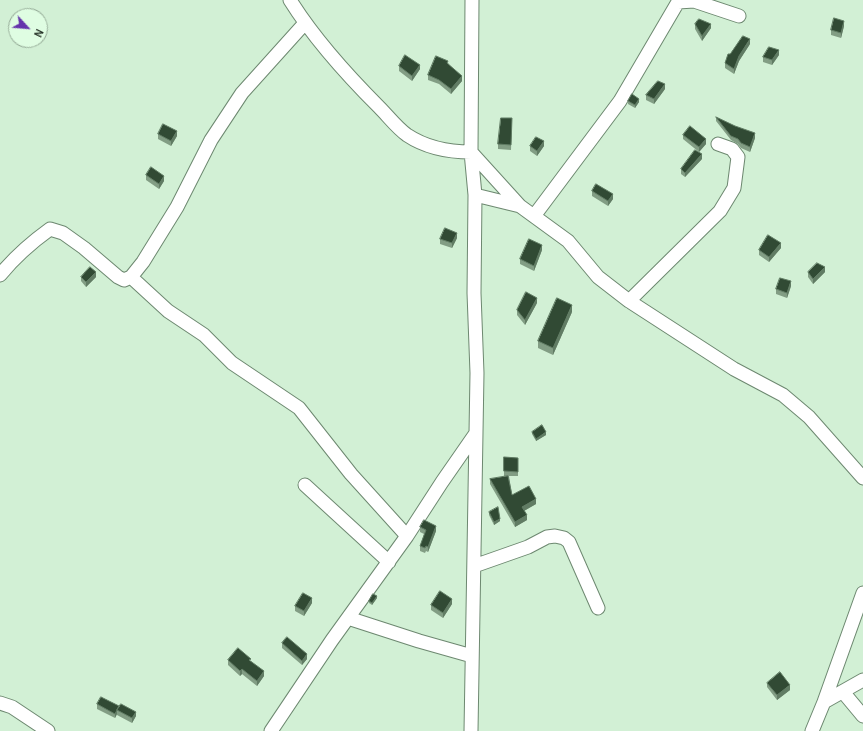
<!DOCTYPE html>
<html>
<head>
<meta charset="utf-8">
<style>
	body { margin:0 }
	#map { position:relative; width:863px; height:731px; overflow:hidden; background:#d2f0d5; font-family:Karla,sans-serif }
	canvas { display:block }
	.north { position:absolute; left:8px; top:8px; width:40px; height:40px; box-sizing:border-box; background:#dffde2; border:1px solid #93a995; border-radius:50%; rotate:116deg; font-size:11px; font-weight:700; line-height:16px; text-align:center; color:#202c21 }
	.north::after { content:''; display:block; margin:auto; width:14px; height:18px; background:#6534ab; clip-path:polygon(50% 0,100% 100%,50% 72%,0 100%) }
</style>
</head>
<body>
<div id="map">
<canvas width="863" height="731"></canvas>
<div class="north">N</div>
</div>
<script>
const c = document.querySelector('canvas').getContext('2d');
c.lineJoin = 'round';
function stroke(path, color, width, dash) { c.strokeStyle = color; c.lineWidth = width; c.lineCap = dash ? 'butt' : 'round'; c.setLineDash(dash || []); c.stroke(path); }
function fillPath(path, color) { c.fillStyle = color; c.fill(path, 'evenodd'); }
const minor = new Path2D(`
	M290 0C315 40 346 74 379 107 388 116 397 128 407 135 425 147 449 152 471 152L520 206
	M475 195 520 206 568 241 598 277 629 301 734 369 783 395 809 417 863 478
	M534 216 620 101 678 2 694 1 739 16
	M0 275C14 258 32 242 50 229L63 233 84 248 118 277 124 280 131 277 143 262 177 207 211 140 242 93 305 23
	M131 277 168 311 204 335 232 363 299 408 351 474 407 536
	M629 301 720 211 734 188 738 157 732 149 718 144
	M305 485 389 562
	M474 566 528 547 547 537 555 536 564 538 569 542 598 608
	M348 618 419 641 472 656
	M843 692 863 716
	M824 702 863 680
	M0 703 12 707 48 731
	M271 731 332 640 407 536 442 482 476 433
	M471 731 477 373 474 293 475 195 471 152 472 0
	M812 731 824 702 863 593`);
const wall = new Path2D(`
	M695 24 711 28 702 41 695 29Z
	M844 26 841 38 831 35V30Z
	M750 44 739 61 734 74 725 68V63L730 54Z
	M779 55 772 65 763 62V57Z
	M448 63 462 81 451 94 439 84 428 80V75Z
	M399 66 420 69 412 81 399 71Z
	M665 89 654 104 646 100V95Z
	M628 101 639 102 635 108 628 104Z
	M716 117 755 138 750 152 741 148 738 144 731 140 716 121Z
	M512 118 511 150 498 149V144Z
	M158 134 177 136 171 146 158 139Z
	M683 135 706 144 699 152 683 139Z
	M530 146H544L537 156 530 151Z
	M702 159 685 177 681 174V169Z
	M146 175 164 181 159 189 146 180Z
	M592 191 613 199 608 206 592 196Z
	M457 238 452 248 440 244V239Z
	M781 248 769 262 759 255V250Z
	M542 250 534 271 520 264V259Z
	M808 272H825L813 284 808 277Z
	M81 277H96L86 287 81 281Z
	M791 286 787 298 776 294V289Z
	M537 303 525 325 517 315V310Z
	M572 312 553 355 538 348V341Z
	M532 432 546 435 536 441 532 434Z
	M504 457 518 458V476H509L512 495 536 504 524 511 527 520 515 527 490 484V479L507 476H504Z
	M489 512 500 521 494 525 489 515Z
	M420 527 436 531 428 552 426 551 425 553 420 551V546L424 534 420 532Z
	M377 598 372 605 369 603V601Z
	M312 603 304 616 295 611V606Z
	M452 604 443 618 431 610V605Z
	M282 643 307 659 302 665 282 648Z
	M228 660 251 661 264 676 257 686 242 674 240 676 228 665Z
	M767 683 790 690 777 700 767 687Z
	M97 704 119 708 136 716 132 723 117 715V714L115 718 97 709Z`);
const shadedWall = new Path2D(`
	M844 21V26L841 38V33Z
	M711 24V28L702 41V36Z
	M750 39V44L739 61 734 74V69L739 56Z
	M779 50V55L772 65V60Z
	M420 65V69L412 81V76Z
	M462 76V81L451 94V89Z
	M665 84V89L654 104V99Z
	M639 99V102L635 108V105Z
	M177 131V136L171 146V141Z
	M755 133V138L750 152V147Z
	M706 139V144L699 152V147Z
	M544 141V146L537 156V151Z
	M702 154V159L685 177V173Z
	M164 176V181L159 189V184Z
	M613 194V199L608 206V201Z
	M457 233V238L452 248V243Z
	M781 243V248L769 262V257Z
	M542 245V250L534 271V266Z
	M825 267V272L813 284V279Z
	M96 272V277L86 287V282Z
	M791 281V286L787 298V293Z
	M537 298V303L525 325V320Z
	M572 305V312L553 355V348Z
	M546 432V435L536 441V439Z
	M536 499V504L522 512V507Z
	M527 515V520L515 527V522Z
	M500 519V521L494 525V522Z
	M436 526V531L428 552V547Z
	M377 596V598L372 605V603Z
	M312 598V603L304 616V611Z
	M452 599V604L443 618V613Z
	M307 654V659L302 665V661Z
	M242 669V674L240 676V671Z
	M264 671V676L257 686V681Z
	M790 685V690L777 700V695Z
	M119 706V711L117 710V714L115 718V714Z
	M136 712V716L132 723V718Z`);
const building = new Path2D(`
	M834 18 844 21 841 33 831 30Z
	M699 19 711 24 702 36 695 24Z
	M743 36 750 39 739 56 734 69 725 63 728 54H730Z
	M769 47 779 50 772 60 763 57Z
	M405 55 420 65 412 76 399 66Z
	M436 56 448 61 447 63 462 76 451 89 439 80 428 75Z
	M658 81 665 84 654 99 646 95Z
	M632 94 639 99 635 105 628 101Z
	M716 117 735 126 755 133 750 147 741 143 738 139 731 136Z
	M501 118H512L511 145 498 144Z
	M163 124 177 131 171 141 158 134Z
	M690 126 706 139 699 147 683 135Z
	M536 137 544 141 537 151 530 146Z
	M695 150 702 154 685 173 681 169Z
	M151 167 164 176 159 184 146 175Z
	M596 184 613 194 608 201 592 191Z
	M445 228 457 233 452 243 440 239Z
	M768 235 781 243 769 257 759 250Z
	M529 239 542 245 534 266 520 259Z
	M817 263 825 267 813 279 808 272Z
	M90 267 96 272 86 282 81 277Z
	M780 278 791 281 787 293 776 289Z
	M526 292 537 298 525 320 517 310Z
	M557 298 572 305 553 348 538 341Z
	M542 425 546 432 536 439 532 432Z
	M504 457 518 458V472L504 471Z
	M508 476 512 495 529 486 536 499 522 507 527 515 515 522 490 479Z
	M498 507 500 519 494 522 489 512Z
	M424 520 436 526 428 547 426 546 425 548 420 546 426 530 420 527Z
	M440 591 452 599 443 613 431 605Z
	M303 593 312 598 304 611 295 606Z
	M373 594 377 596 372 603 369 601Z
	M287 637 307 654 302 661 282 643Z
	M238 648 251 659 249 660 264 671 257 681 242 669 240 671 228 660Z
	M780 672 790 685 777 695 767 683Z
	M101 697 119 706 115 714 97 704Z
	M121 704 136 712 132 718 117 710Z`);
stroke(minor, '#6d8870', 15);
stroke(minor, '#fff', 13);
fillPath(wall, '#829d84');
fillPath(shadedWall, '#617c64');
fillPath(building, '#314a34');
stroke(building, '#617c64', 1);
</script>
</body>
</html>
